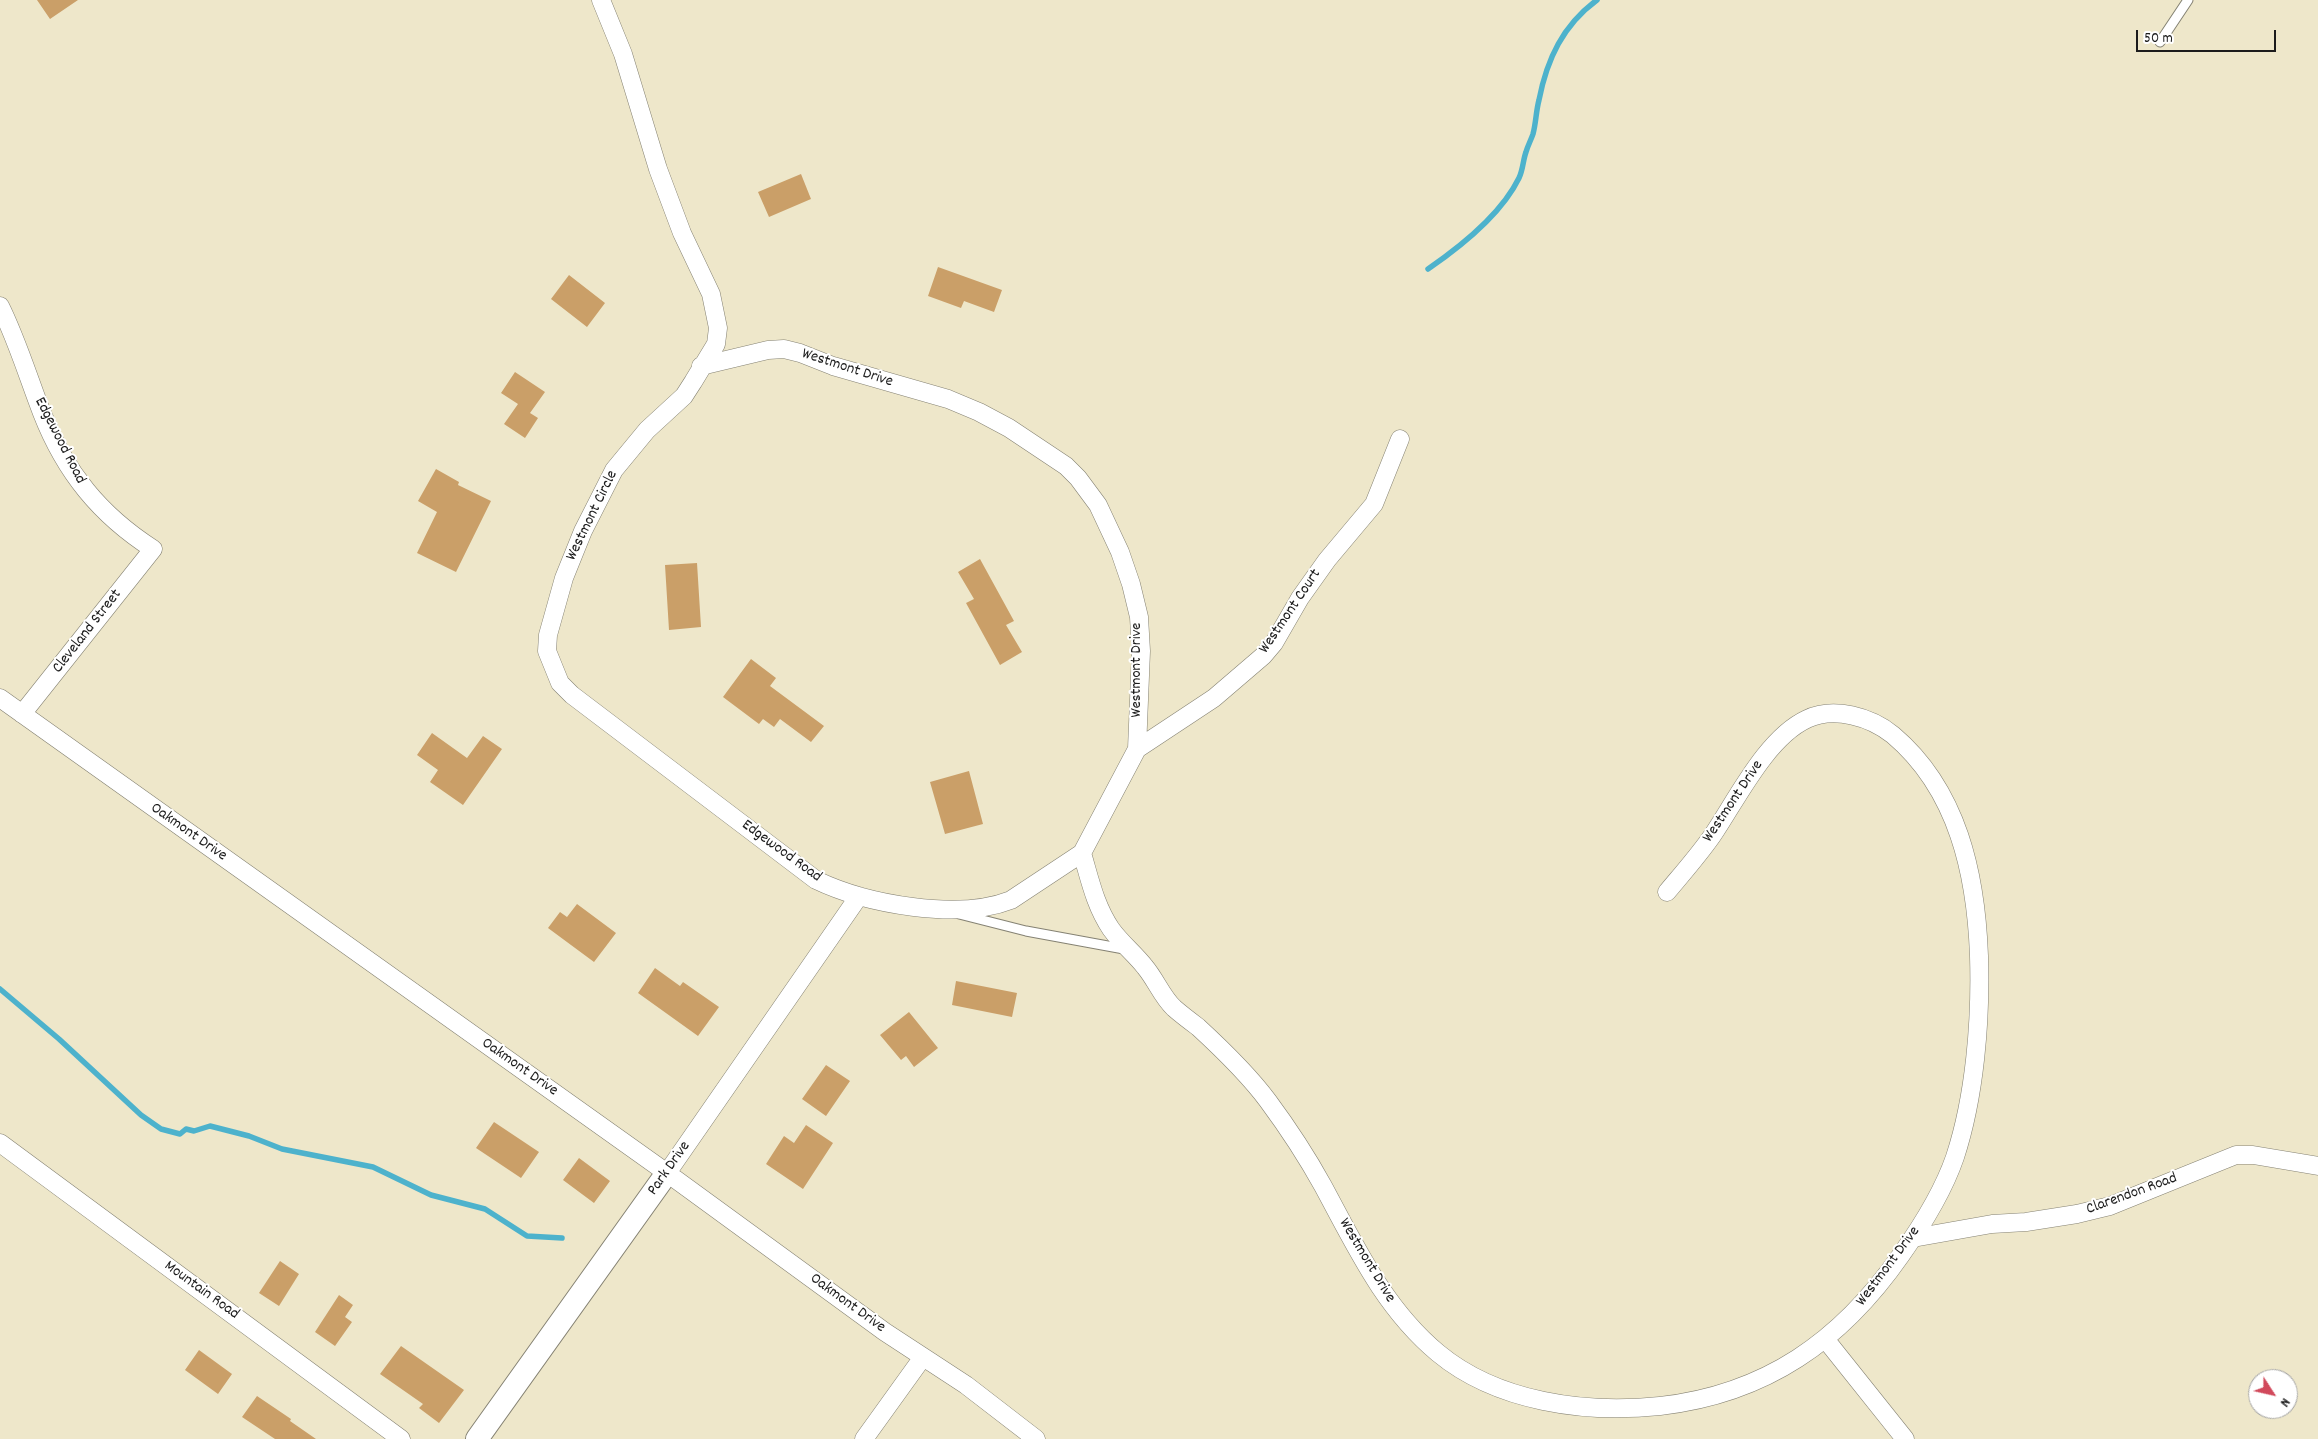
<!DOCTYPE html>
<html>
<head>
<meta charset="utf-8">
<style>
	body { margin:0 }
	#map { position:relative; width:2318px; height:1439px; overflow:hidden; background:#eee7ca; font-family:Dekko,sans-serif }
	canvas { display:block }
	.north { position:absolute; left:2248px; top:1369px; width:50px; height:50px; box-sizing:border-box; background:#fff; border:1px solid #a4a4a4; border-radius:50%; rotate:125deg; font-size:14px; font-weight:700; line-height:20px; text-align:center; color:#1c1c1c }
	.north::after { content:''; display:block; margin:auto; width:18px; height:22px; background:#d1495b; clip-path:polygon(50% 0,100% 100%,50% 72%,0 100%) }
	.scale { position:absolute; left:2136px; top:30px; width:140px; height:22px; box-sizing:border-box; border:2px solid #1c1c1c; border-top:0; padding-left:6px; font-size:15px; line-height:18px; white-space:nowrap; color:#1c1c1c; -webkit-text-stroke:4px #fff; paint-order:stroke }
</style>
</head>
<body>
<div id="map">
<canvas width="2318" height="1439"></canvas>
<div class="north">N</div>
<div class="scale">50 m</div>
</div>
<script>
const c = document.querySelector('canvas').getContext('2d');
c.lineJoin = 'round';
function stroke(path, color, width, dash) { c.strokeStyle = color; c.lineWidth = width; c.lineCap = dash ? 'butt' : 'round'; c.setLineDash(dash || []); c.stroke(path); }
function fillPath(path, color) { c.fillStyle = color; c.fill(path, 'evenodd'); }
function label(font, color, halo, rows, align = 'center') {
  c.font = font + ' Dekko,sans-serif'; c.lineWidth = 4; c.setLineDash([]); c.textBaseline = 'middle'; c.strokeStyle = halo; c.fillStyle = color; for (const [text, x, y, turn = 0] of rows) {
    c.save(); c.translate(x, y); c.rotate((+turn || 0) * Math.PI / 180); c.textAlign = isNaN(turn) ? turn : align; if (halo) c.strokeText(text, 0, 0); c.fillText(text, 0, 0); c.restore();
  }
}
const stream = new Path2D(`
	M1428 269C1460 247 1502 213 1519 178 1523 170 1523 160 1526 152 1528 145 1531 140 1533 134 1536 123 1536 111 1539 100 1547 59 1563 25 1597 0
	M0 989 59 1039 141 1115 161 1129 180 1134 186 1129 194 1131 210 1126 249 1136 282 1149 373 1167 431 1195 485 1209 527 1236 562 1238`);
const building = new Path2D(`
	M37 0H78L50 19Z
	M801 174 811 199 769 217 758 192Z
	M938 267 1002 290 994 312 964 301 961 308 928 296Z
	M569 275 605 303 587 327 551 299Z
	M515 372 545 392 530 413 538 418 525 438 504 424 518 404 501 393Z
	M436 469 459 482 458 485 491 501 456 572 417 553 437 512 418 501Z
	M980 559 1014 621 1006 625 1022 652 1000 665 966 603 974 599 958 572Z
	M697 563 701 627 669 630 665 565Z
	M751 659 776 678 770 686 824 726 811 742 780 719 774 727 763 719 759 724 723 697Z
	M432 733 467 758 483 736 502 749 463 805 430 782 438 770 417 755Z
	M969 771 983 824 945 834 930 782Z
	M577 904 616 933 594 962 548 928 560 912 567 917Z
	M655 968 680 986 683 982 719 1007 698 1036 638 993Z
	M956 981 1017 993 1012 1017 952 1005Z
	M909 1012 938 1048 914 1067 906 1056 901 1060 880 1035Z
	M826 1065 850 1081 826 1116 802 1099Z
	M494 1122 539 1152 521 1178 476 1148Z
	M806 1125 833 1143 803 1189 766 1164 784 1136 794 1143Z
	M579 1158 610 1181 594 1203 563 1180Z
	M280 1261 299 1274 279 1306 259 1293Z
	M339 1295 353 1305 345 1317 352 1322 335 1346 315 1332Z
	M401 1346 464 1390 439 1423 419 1408 423 1404 380 1374Z
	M199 1350 232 1374 218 1394 185 1370Z
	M257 1396 291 1419 290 1421 316 1439H275L242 1417Z`);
const service = new Path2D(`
	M2160 42 2188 0
	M959 914 1026 931 1124 949`);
const minor = new Path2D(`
	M601 0 623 54 658 169 682 233 711 294 718 328 716 344 693 382 684 396 647 430 614 470 583 531 564 578 548 635 547 651 560 683 572 695 816 880C866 904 958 921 1011 900L1082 853 1137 749 1214 698 1263 656 1274 643 1300 598 1327 560 1374 504 1400 439
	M0 306C17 340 28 377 42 413 65 472 100 515 153 549L22 714
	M701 366 768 350 784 349 800 353 833 366 948 399 979 412 1009 428 1066 466 1078 478 1098 505 1120 552 1131 584 1139 617 1141 651 1137 749
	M0 698 667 1173 885 1332 966 1385 1036 1439
	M1082 853C1090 880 1095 905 1111 929 1121 943 1135 954 1145 967 1156 980 1162 997 1174 1008 1182 1015 1190 1021 1198 1027 1223 1050 1248 1074 1268 1101 1288 1128 1307 1157 1323 1186 1356 1247 1384 1308 1438 1353 1497 1402 1585 1414 1660 1406 1766 1394 1841 1341 1901 1255 1923 1224 1943 1192 1955 1157 1975 1096 1981 1020 1979 956 1976 874 1958 790 1893 735 1871 717 1834 706 1807 719 1766 738 1736 801 1712 836 1698 856 1682 874 1667 892
	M0 1143 401 1439
	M667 1173 859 896
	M1913 1238 1992 1224 2026 1222 2077 1214 2110 1206 2236 1155H2253L2318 1166
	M1826 1340 1905 1439
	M864 1439 923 1357`);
const tertiary = new Path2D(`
	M477 1439 667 1173`);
const streetNames = [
	["Westmont Drive",847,369,18],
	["Edgewood Road",59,441,63],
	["Westmont Circle",593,516,-64],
	["Westmont Court",1291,612,-56],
	["Cleveland Street",88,632,-52],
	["Westmont Drive",1138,670,-90],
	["Westmont Drive",1734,802,-56],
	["Oakmont Drive",188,833,35],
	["Edgewood Road",781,852,36],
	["Oakmont Drive",519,1068,35],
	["Park Drive",670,1169,-55],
	["Clarendon Road",2132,1195,-20],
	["Westmont Drive",1366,1261,59],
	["Westmont Drive",1889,1267,-53],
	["Mountain Road",201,1291,36],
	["Oakmont Drive",847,1304,36]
];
stroke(stream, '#4db2cc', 5.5);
fillPath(building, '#ca9f68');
stroke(service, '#858273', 11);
stroke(minor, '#858273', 19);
stroke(tertiary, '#858273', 24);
stroke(service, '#fff', 9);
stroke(minor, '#fff', 18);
stroke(tertiary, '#fff', 22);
label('16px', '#1c1c1c', '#fff', streetNames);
</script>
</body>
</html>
